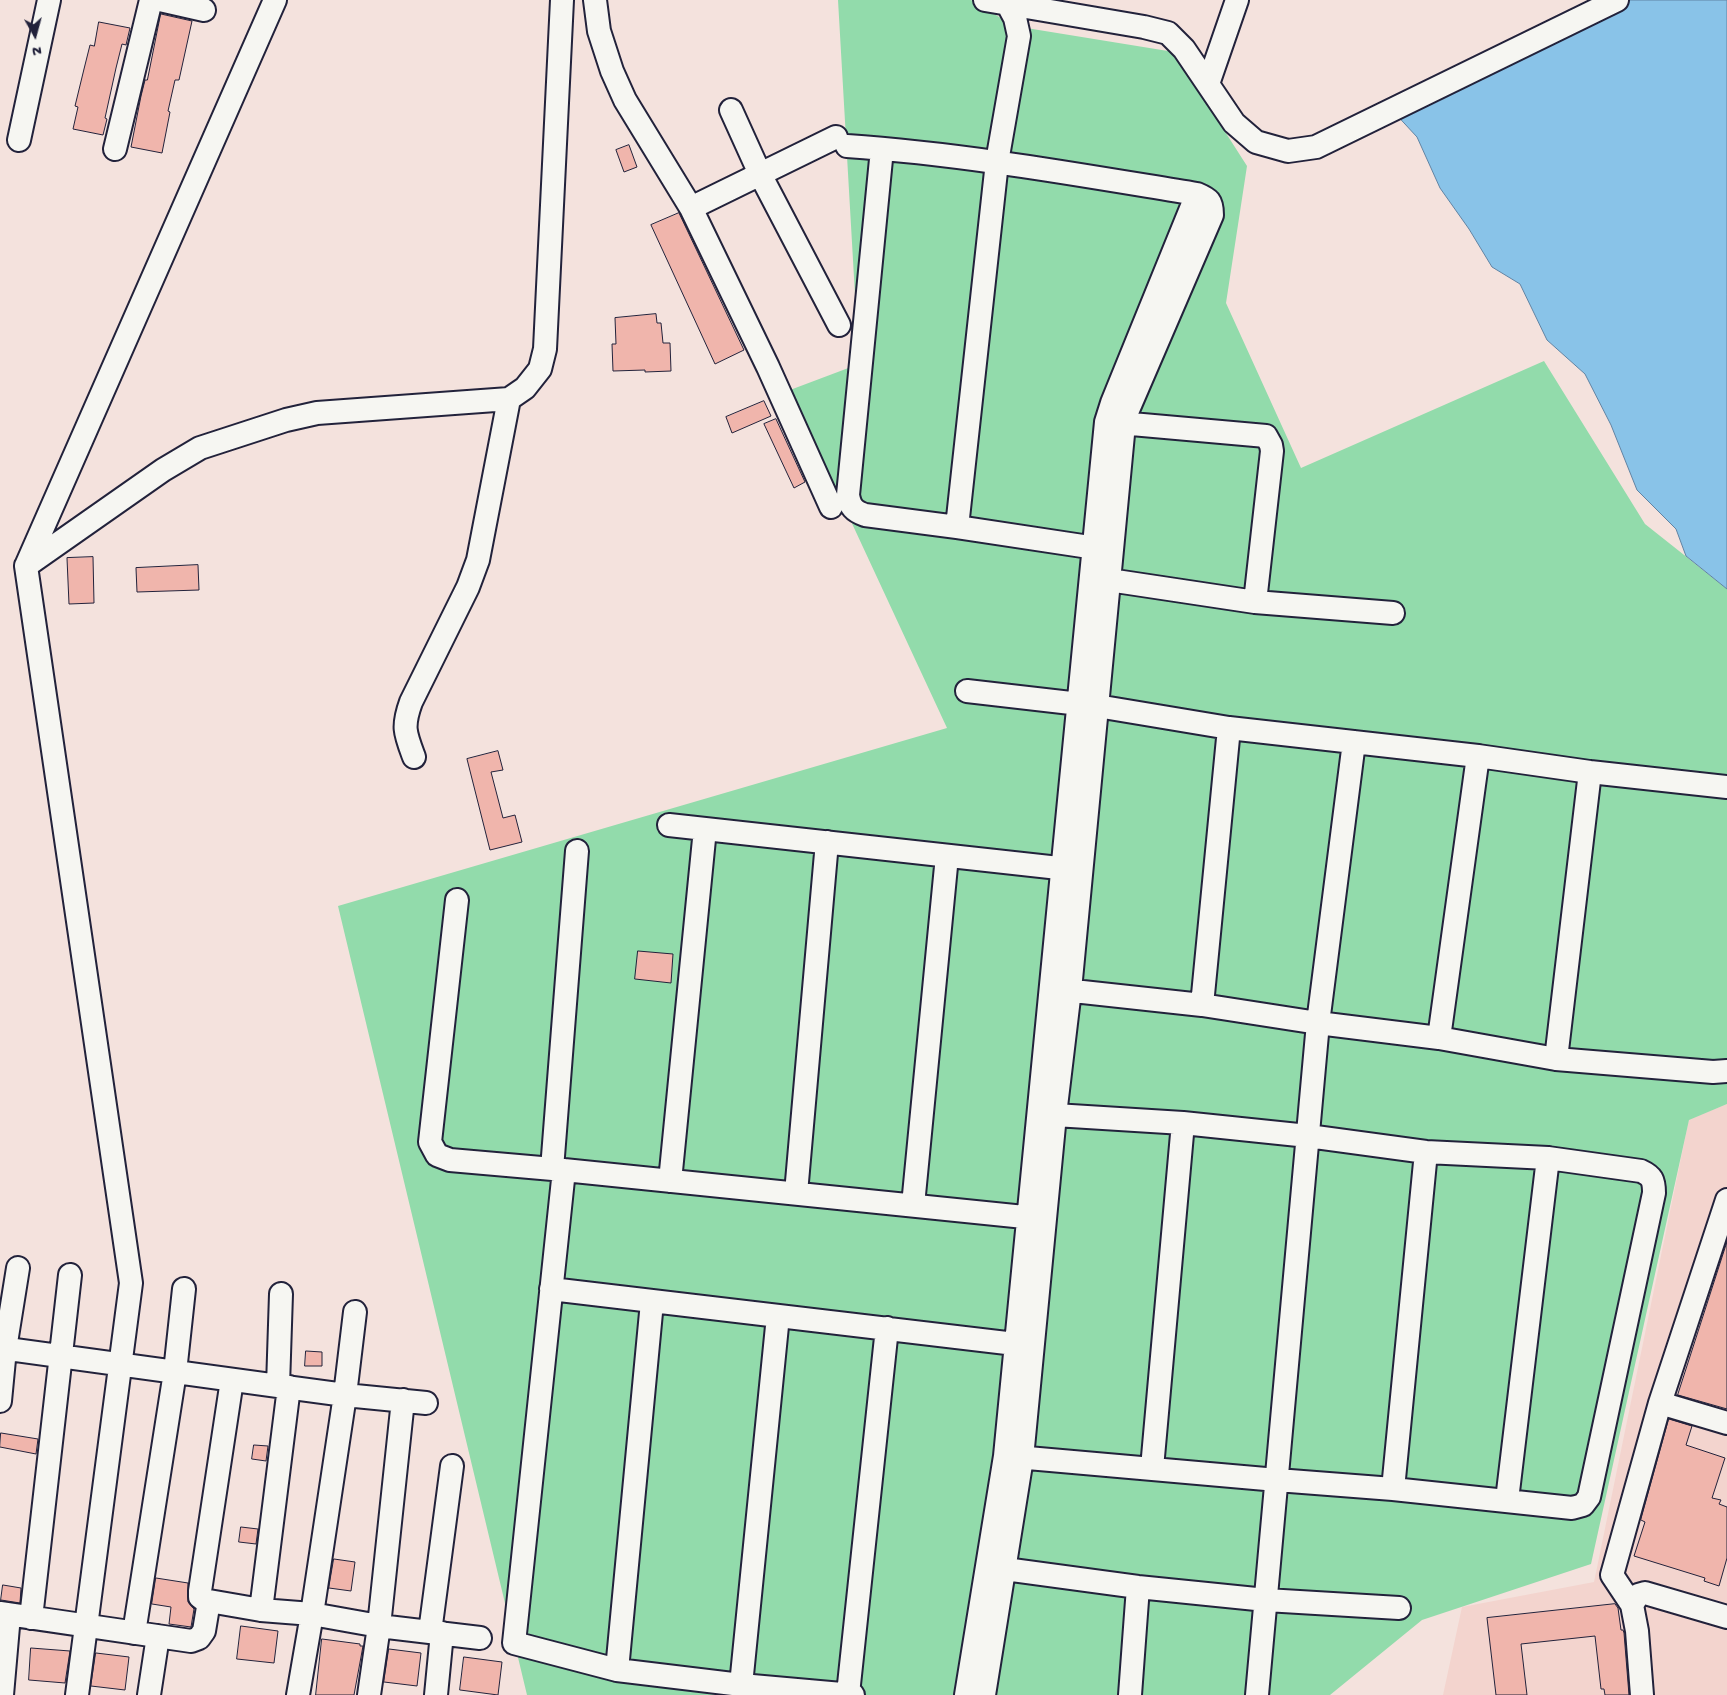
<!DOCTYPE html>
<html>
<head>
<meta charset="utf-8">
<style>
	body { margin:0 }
	#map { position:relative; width:1727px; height:1695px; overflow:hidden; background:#f4e2dd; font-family:"Gochi Hand",sans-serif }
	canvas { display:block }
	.north { position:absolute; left:10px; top:10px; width:50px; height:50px; -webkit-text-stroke:4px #f6f6f2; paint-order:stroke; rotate:173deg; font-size:14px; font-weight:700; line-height:20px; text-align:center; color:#22223b }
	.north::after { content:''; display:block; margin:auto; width:18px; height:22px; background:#22223b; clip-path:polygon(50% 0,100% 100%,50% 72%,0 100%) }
</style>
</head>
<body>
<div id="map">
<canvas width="1727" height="1695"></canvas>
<div class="north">N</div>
</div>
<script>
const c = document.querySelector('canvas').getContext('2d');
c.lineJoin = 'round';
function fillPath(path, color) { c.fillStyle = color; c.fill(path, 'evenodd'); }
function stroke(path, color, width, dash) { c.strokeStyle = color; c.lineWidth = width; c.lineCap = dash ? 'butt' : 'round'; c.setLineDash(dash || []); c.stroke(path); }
const built = new Path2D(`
	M1727 1104V1695H1443L1462 1607 1594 1582 1689 1119Z`);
const green = new Path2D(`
	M838 0H971L1014 26 1174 52 1247 166 1226 303 1301 468 1544 361 1645 524 1727 589V1104L1689 1120 1591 1564 1422 1620 1330 1695H527L338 906 947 728 790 390 859 364Z`);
const water = new Path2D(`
	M1617 0H1727V589L1686 556 1676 529 1637 490 1611 425 1585 374 1547 340 1520 284 1492 267 1469 229 1440 188 1417 137 1392 110Z`);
const building = new Path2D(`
	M161 14 192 21 179 80H175L168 111 170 112 162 153 131 147 141 96 145 80H147Z
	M99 22 130 28 126 45 122 44 116 68 105 118 107 119 103 135 73 129 78 107 75 106 84 69 90 45 94 46Z
	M629 145 637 167 624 172 616 150Z
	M679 213 744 350 715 364 651 225Z
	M656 314 657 323H661L663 343H670L671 371 645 372V370L613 371 612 344H616L615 318Z
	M764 401 771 416 732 433 726 417Z
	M776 419 805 482 794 488 764 424Z
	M93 557 94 603 69 604 67 558Z
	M198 565 199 590 137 592 136 568Z
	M498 751 503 770 491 772 503 818 515 815 522 842 490 850 467 759Z
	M638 951 673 954 671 983 635 979Z
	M1727 1242V1409L1678 1395Z
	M306 1351 322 1352V1366H305Z
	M1669 1419 1692 1426 1686 1445 1725 1458 1712 1498 1721 1500 1719 1504 1727 1507V1558L1719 1586 1704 1581 1705 1578 1634 1556 1645 1522 1641 1520Z
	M1 1433 38 1439 36 1454 0 1447Z
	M254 1445 268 1446 266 1461 252 1459Z
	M241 1527 258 1529 256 1544 239 1542Z
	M334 1559 355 1562 351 1591 329 1588Z
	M156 1578 188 1583V1602L194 1609 191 1627 169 1624 171 1607 152 1604Z
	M3 1585 21 1588 20 1603 1 1600Z
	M1615 1604 1618 1608 1621 1630H1623L1624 1633 1629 1695H1605L1604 1689H1601L1595 1636 1521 1644 1527 1695H1496L1487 1618Z
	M241 1626 278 1631 274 1663 237 1659Z
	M322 1639 360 1644V1646H363L354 1695H316Z
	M31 1648 70 1651 65 1683 29 1680Z
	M389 1649 421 1653 417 1686 384 1682Z
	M96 1653 129 1657 125 1690 91 1686Z
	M464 1657 502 1662 498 1695 460 1690Z`);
const minor = new Path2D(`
	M160 0 204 10
	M595 0 599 31 612 71 625 100 691 208 768 367 831 507
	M985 0 1144 27 1168 33 1184 49 1234 123 1256 142 1288 151 1316 147 1617 0
	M1208 84 1237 0
	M731 110 760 174 839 325
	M19 140 49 0
	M847 146C964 154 1080 175 1197 194 1209 199 1212 201 1212 215L1128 410 1124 424 1070 990 1055 1115 1022 1458 984 1695
	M115 149 151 0
	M882 149 848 495C850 507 854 511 865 515L957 527 1109 550
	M691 208 836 137
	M1109 422 1266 436 1271 445 1272 451 1255 602
	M957 527 997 162 1019 36 1015 18 1008 5
	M26 566 275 0
	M1109 580 1255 602 1393 613
	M967 691 1097 706 1229 728 1478 756 1590 772 1727 787
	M414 757C405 733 402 727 411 702L468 587 478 560 509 399
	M669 825 1077 870
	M457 900 430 1142 437 1155 450 1160 564 1170 1044 1219
	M1055 989 1202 1005 1318 1023 1439 1038 1556 1059 1713 1072 1727 1071
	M1202 1005 1229 728
	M1439 1038 1478 756
	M1556 1059 1590 772
	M552 1169 577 851
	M564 1170 514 1643 617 1670 741 1685 853 1695
	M670 1181 705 829
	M796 1193 827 842
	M913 1205 947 856
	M551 1289 1032 1346
	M0 1348 278 1386 281 1294
	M278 1386 345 1395 355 1312
	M0 1401 5 1349 18 1268
	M426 1403 345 1395 312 1614 379 1626 480 1638
	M1660 1403 1727 1423
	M1005 1456 1277 1480 1393 1489 1572 1508 1583 1505 1589 1497 1654 1193C1654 1180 1652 1176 1641 1171L1548 1158 1426 1152 1308 1136 1183 1123 1055 1115 1040 1105
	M1152 1468 1183 1123
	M1393 1489 1426 1152
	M1507 1500 1548 1158
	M990 1567 1138 1587 1266 1600 1399 1608
	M209 1601 204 1600 200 1597V1591L232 1380
	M1632 1605 1638 1595 1645 1593 1727 1617
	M261 1610 289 1387
	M0 1613 191 1641 199 1638 204 1631 209 1601 261 1610 312 1614 298 1695
	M31 1618 70 1275
	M430 1632 452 1466
	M134 1633 175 1372 184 1289
	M617 1670 652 1302
	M741 1685 778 1316
	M848 1694 887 1328
	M2 1695 9 1615
	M77 1695 131 1283 26 566 163 470 200 448 286 420 317 413 509 399 525 388 540 369 545 349 562 0
	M149 1695 158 1636
	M369 1695 379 1626 403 1400
	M436 1695 442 1633
	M966 1695 1005 1456 1106 422 1112 403 1197 194
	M1130 1695 1138 1587
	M1257 1695 1318 1023 1354 742
	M1642 1695 1637 1631 1632 1605 1612 1575 1660 1403 1727 1200`);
fillPath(built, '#f3d4ce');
fillPath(green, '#92dbab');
fillPath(water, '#89c3e8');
stroke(water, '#6083a3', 1);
fillPath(building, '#f0b5ac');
stroke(building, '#22223b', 1);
stroke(minor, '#22223b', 26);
stroke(minor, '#f6f6f2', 22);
</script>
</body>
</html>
